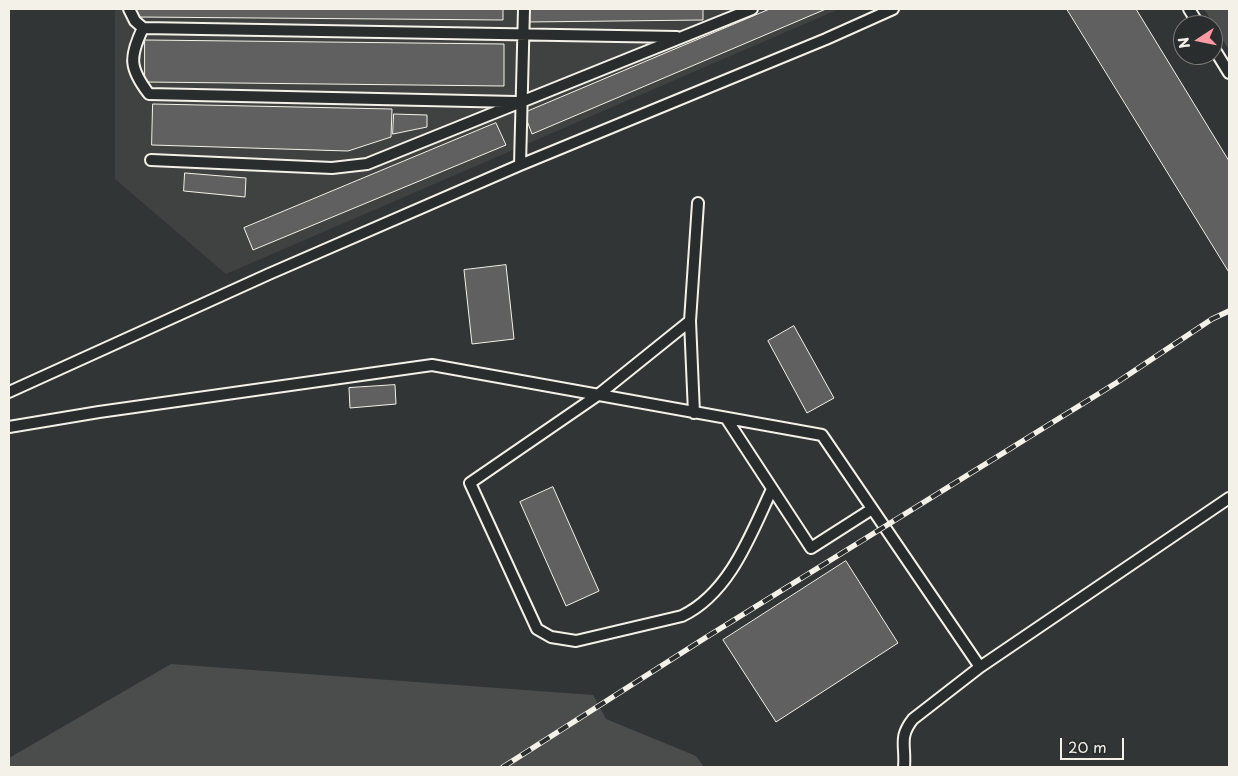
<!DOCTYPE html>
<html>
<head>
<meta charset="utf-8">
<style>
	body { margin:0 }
	#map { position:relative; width:1238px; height:776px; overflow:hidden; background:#323535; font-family:"Playpen Sans",sans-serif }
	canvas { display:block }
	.frame { position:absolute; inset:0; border:10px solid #f4f1e8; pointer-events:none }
	.north { position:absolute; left:1173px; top:15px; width:50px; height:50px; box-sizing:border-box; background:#2a2d2e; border:1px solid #7b7b78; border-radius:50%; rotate:259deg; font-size:14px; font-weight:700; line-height:20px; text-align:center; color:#f4f1e8 }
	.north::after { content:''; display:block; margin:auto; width:18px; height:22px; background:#ff9aa2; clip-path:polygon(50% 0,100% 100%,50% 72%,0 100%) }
	.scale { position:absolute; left:1060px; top:738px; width:64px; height:22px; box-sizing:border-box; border:2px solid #f4f1e8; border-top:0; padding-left:6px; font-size:15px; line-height:18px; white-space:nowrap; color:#f4f1e8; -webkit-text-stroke:4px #2a2d2e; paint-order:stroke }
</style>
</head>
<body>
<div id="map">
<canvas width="1238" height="776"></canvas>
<div class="frame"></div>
<div class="north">N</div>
<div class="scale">20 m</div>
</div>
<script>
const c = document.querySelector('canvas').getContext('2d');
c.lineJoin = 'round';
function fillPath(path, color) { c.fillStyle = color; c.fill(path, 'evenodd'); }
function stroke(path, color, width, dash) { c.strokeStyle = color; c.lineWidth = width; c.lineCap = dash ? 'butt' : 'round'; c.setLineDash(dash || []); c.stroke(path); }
const built = new Path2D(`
	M115 9H839L226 274 115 179Z`);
const green = new Path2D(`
	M1204 9H1229V50Z
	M171 664 593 695 606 719 696 756 704 767H9V758Z`);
const building = new Path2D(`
	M136 9H503V20L136 17Z
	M528 9H703V20L528 22Z
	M770 9H826L532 134 524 113Z
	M1067 9H1136L1229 161V272Z
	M145 40 504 44V86L145 82Z
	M153 104 392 109 391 137 348 151 152 145Z
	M394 114 427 115V127L393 134Z
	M496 123 506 145 253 250 244 228Z
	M185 173 246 178 245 197 184 191Z
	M506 265 514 339 472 344 464 270Z
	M794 326 834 398 807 413 768 341Z
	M395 385 396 404 350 408 349 388Z
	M553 487 599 591 566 606 520 502Z
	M846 561 898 643 776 722 723 640Z`);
const service = new Path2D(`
	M129 9 135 21 143 28 677 37
	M1189 9 1199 25
	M143 28C129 57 129 68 149 94L516 102
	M1213 47 1229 73
	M151 160 332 168 367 164 752 9
	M520 165 524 9
	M698 203 690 321 598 395 470 483 537 629 551 637 576 641 682 616C730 593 751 534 772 489
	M690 321 694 413
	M9 392 269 274 520 165 826 39 893 9
	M726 418 811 548 872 509
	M9 427 99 412 432 365 822 435 980 667
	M904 767C906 745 898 738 913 719L980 667 1229 498`);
const rail = new Path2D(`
	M503 767 705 638 1116 383 1212 319 1229 311`);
fillPath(built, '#404242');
fillPath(green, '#4b4d4c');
fillPath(building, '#5f605f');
stroke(building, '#f4f1e8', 1);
stroke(service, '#f4f1e8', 14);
stroke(service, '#2a2d2e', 10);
stroke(rail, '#f4f1e8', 5.5);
stroke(rail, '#2a2d2e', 4, [11]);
</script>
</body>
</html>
